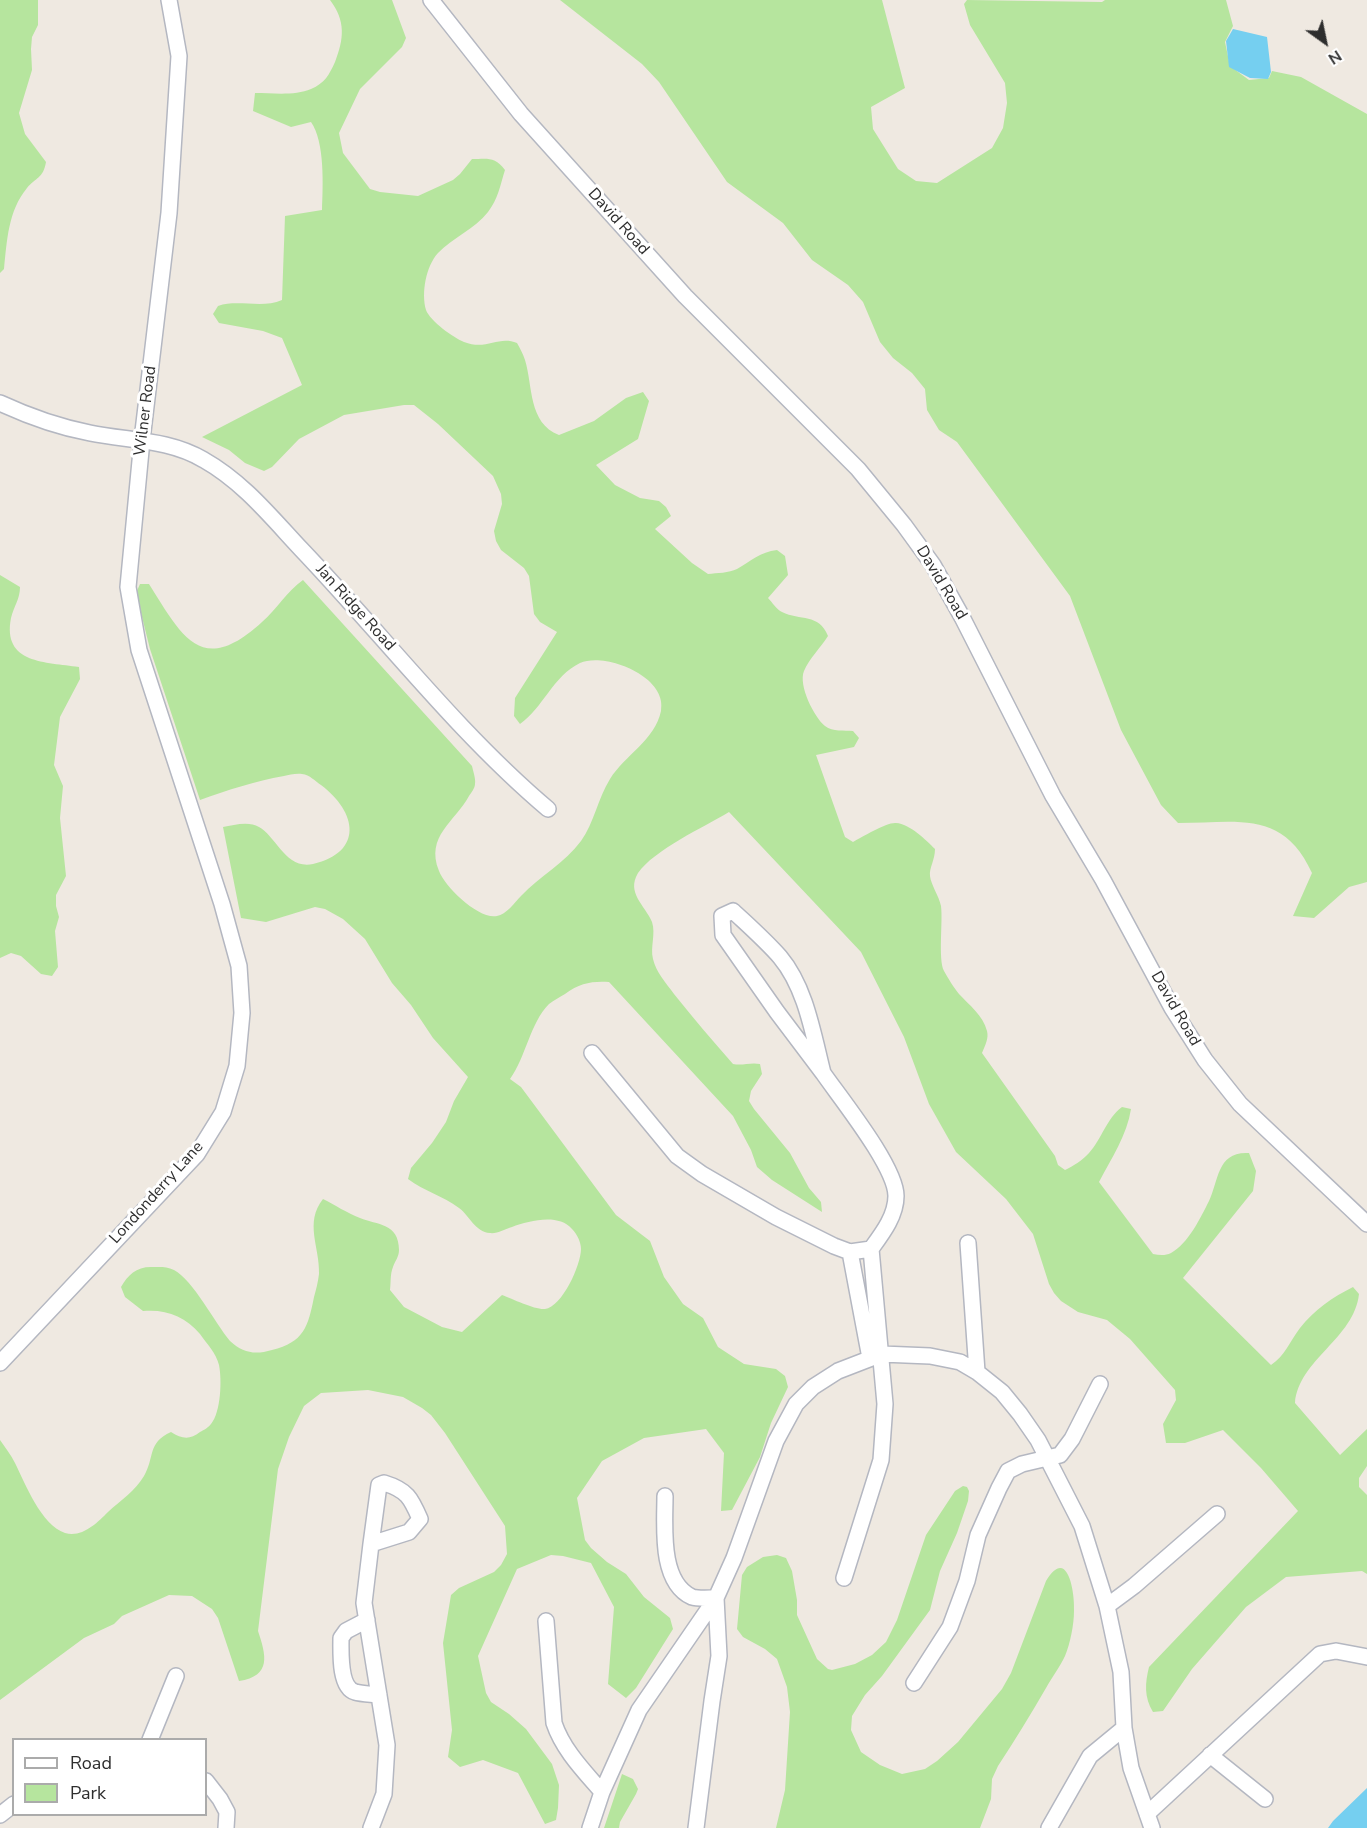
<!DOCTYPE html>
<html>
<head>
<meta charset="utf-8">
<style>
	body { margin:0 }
	#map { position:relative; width:1367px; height:1828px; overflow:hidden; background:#efe9e1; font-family:"Nunito Sans",sans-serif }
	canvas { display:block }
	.legend { position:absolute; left:12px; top:1738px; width:195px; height:78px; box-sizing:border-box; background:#fff; border:2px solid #ababab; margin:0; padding:8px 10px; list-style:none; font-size:18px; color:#2e2e2e }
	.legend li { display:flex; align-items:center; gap:12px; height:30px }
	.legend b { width:30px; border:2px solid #ababab }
	.north { position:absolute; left:1295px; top:12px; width:60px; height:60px; -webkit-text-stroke:4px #fff; paint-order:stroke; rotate:147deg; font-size:16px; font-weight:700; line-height:24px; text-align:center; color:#2e2e2e }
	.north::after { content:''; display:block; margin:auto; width:21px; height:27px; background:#2e2e2e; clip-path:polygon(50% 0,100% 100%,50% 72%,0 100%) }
</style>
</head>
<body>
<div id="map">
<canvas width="1367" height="1828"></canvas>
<ul class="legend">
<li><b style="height:8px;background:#fff"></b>Road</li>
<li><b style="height:16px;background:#b6e59e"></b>Park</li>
</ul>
<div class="north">N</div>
</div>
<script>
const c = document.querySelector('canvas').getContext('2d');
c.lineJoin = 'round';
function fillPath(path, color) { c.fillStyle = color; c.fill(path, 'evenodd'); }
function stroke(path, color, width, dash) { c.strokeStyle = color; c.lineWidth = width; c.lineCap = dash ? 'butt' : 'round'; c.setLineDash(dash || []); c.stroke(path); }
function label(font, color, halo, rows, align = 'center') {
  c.font = font + ' "Nunito Sans",sans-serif'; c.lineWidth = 6; c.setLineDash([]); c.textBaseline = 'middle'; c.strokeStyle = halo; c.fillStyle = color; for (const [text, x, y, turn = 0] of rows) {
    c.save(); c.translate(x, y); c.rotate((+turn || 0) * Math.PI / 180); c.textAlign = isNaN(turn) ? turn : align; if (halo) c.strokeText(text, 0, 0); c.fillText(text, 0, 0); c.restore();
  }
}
const green = new Path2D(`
	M0 0H38V25L32 37 31 49 32 70 19 113 25 134 46 162C43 179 36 177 27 188 8 211 7 241 4 269L0 273Z
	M330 0H392L406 38 402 47 360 89 339 133 343 153 370 189 380 192 418 196 453 180 460 174 472 159C487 159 495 156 505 170 500 186 498 199 488 212 475 229 452 238 438 253 426 266 421 293 426 310 430 321 454 338 464 342 487 351 498 335 517 343 520 348 523 354 525 360 533 386 528 423 559 435L594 421 626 398 643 392 649 401 638 439 596 465 615 485 640 498 659 501 666 507 671 516 655 529 692 563 708 574C717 573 729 573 737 569 751 561 760 552 777 550L785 556 788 575 768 598C772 602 777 610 782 612 800 621 819 613 828 636 821 647 809 659 804 671 798 685 814 717 825 726 833 732 844 730 853 731L859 738 854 747 816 755 845 837 853 842C862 837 887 822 896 823 910 824 926 840 935 849 935 860 929 868 930 876 931 885 939 896 941 906 943 922 938 959 944 971 948 978 954 988 959 994 969 1005 983 1015 987 1031 989 1038 985 1046 982 1053L1055 1156 1058 1165 1065 1170C1073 1166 1083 1160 1089 1153 1102 1139 1106 1119 1122 1107L1131 1109C1127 1135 1111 1159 1099 1182L1153 1254C1159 1255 1165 1256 1171 1253 1188 1244 1201 1217 1209 1201 1219 1180 1217 1151 1249 1153L1256 1171 1253 1191 1183 1278 1271 1365C1285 1356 1290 1341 1300 1328 1314 1310 1333 1297 1353 1287L1359 1294C1354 1339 1299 1359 1295 1403L1340 1455 1367 1429V1466L1359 1478V1487L1367 1495V1574L1362 1571 1286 1577 1246 1607 1192 1669 1163 1711 1153 1712C1144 1697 1145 1683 1149 1667L1298 1511 1261 1468 1223 1430 1185 1443H1166L1163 1424 1176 1400 1175 1390 1130 1339 1107 1320 1078 1312 1061 1301 1054 1293 1049 1284 1033 1234 1006 1199 956 1152 929 1104 904 1037 861 952 729 812C704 827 654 850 638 873 626 893 645 905 652 922 656 934 650 947 653 959 656 972 666 983 674 994 693 1018 713 1041 733 1064 743 1066 750 1062 760 1064L762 1074 751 1091 749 1101 754 1109 790 1153 809 1188 821 1202 822 1212 772 1180 757 1167 751 1150 733 1116 609 982C592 981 580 983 565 994 560 997 554 1000 549 1004 530 1023 526 1057 510 1079L521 1087 616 1215 650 1241 664 1277 683 1304 703 1318 718 1347 744 1364 776 1369 785 1376 788 1387 771 1423 760 1457 732 1510 721 1511 724 1453 706 1429 644 1438 602 1461 577 1498 585 1540 591 1548 607 1562 626 1574 644 1597 670 1618 673 1629 636 1688 626 1698 608 1684 614 1607 591 1563 563 1556 551 1555 517 1569 478 1656 486 1693 491 1702 509 1714 526 1729 552 1764 559 1785 558 1808 556 1820 545 1824 518 1773 483 1760 460 1767 448 1757 452 1730 443 1643 451 1595 459 1588 494 1572 501 1565 507 1554 505 1526 445 1433 431 1415 422 1408 403 1397 368 1390 321 1393 304 1406 289 1437 278 1469 258 1631C266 1655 272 1676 239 1681L218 1618 212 1609 192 1596 169 1595 122 1616 114 1624 84 1638 0 1700V1440C5 1447 11 1455 15 1463 25 1483 41 1525 65 1533 82 1538 97 1523 108 1512 120 1501 136 1490 144 1476 155 1457 147 1443 171 1432 182 1439 190 1440 200 1432 204 1430 209 1427 211 1424 221 1412 222 1380 219 1365 216 1353 207 1344 200 1334 185 1316 166 1309 143 1311L125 1297 121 1287C128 1275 136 1267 151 1267 159 1267 166 1266 174 1270 193 1280 215 1323 230 1341 243 1353 255 1355 272 1350 304 1342 308 1327 314 1297 316 1290 318 1282 319 1274 320 1247 304 1223 323 1199 335 1205 347 1213 360 1218 377 1225 399 1223 399 1250 399 1257 395 1261 393 1267 390 1274 391 1283 390 1290L404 1307 442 1327 462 1332 502 1295C513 1299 535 1310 545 1309 562 1307 581 1265 581 1249 581 1242 577 1234 572 1229 558 1213 529 1221 512 1227 505 1229 497 1234 490 1233 475 1232 470 1216 459 1208 443 1196 424 1191 408 1179L411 1168 432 1143 446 1122 454 1101 468 1077 433 1038 411 1005 392 983 365 939 343 919 325 909 315 907 266 922 241 918 223 827C234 825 249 821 259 827 276 836 286 870 313 864 364 852 357 812 321 785 315 781 310 775 302 774 296 773 289 775 284 776 255 781 228 790 200 800L150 649 136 593 140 584H149C182 636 201 678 262 622 277 609 287 591 303 580L472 766C473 771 476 779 475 784 475 788 471 793 469 796 455 822 425 836 439 871 445 887 479 920 497 916 506 915 515 902 521 896 540 876 565 863 581 841 594 823 598 798 610 779 625 755 655 740 661 711 668 677 606 652 580 663 553 676 543 708 520 724L514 716 515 698 557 632 540 622 534 614 529 576 524 568 501 550 496 541 494 531 502 504 501 494 493 476 438 424 414 405H404L344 415 299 439 272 467 264 471 245 463 229 450 202 437 302 385 282 338 263 331 219 323 213 314 218 306C238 299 262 309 282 300L285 216 322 210C323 186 325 142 311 122L291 127 253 111 255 93C273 93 295 96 311 89 325 83 329 75 335 62 344 39 346 21 330 0Z
	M560 0H882L905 88 871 107 873 129 898 169 916 181 937 183 992 148 1003 128 1007 103 1005 83 970 25 964 4 967 0 1102 2 1105 0H1226L1233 26 1225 42 1230 66 1249 80 1269 78 1272 71 1301 77 1367 114V882L1349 887 1314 918 1293 916 1312 873C1283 809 1237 823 1178 823L1161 805 1121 730 1070 596 957 442 939 430 927 410 925 389 912 373 893 358 880 342 863 302 848 285 812 260 783 223 727 182 659 82 642 64Z
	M0 575 20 587C20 599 14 606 11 618 2 664 46 662 79 667L80 679 60 717 54 765 63 786 60 818 66 876 56 895V906L59 917 55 931 58 967 52 976 41 974 21 956 11 953 0 958Z
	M963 1486 967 1487 969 1491 968 1501 957 1533 940 1571 930 1610 882 1676 865 1695 852 1716 851 1730 861 1752 880 1765 902 1774 925 1769 937 1761 958 1742 1002 1689 1011 1673 1046 1581C1068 1545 1075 1594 1074 1611 1074 1625 1070 1644 1065 1656 1060 1667 1052 1677 1046 1688 1031 1714 1015 1740 998 1766L992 1779 991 1799 980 1828H776L785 1790 790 1712 787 1687 777 1659 765 1649 743 1637 737 1629 742 1575 747 1567 763 1557 777 1555 786 1558 792 1571 797 1600V1615L817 1659 828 1669 832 1670 855 1664 872 1655 886 1642 897 1620 926 1535 955 1491Z
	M622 1774 633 1779 638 1789 636 1794 620 1822 619 1828H604Z`);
const water = new Path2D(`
	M1233 29 1267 37 1271 72 1268 79 1250 78 1229 67 1226 41Z
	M1367 1788V1828H1328L1333 1821Z`);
const minor = new Path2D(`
	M431 0 521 114 685 296 858 469 904 525 933 565 962 617 1053 796 1103 880 1172 1008 1205 1060 1240 1104 1367 1224
	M0 403C28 416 59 427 90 433 129 441 169 439 204 460 243 482 271 517 301 549 383 635 457 732 548 809
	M733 911C749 926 766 941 780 957 806 988 813 1034 823 1073L777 1012 723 935 722 916Z
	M592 1053 677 1156 702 1174 776 1217 834 1246 850 1252 871 1249C882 1234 896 1216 896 1196 896 1167 841 1099 823 1073
	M968 1243 977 1372
	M850 1252 870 1358
	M0 1363 197 1154 223 1112 237 1066 242 1013 239 966 222 904 139 650 128 587 142 440 169 213 179 56 169 0
	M384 1483C407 1490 411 1498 420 1519L409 1532 371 1544 379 1485Z
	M665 1496C665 1525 659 1582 692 1597 698 1599 709 1598 716 1598L719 1656 712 1701 696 1828
	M371 1544 364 1603 387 1745 384 1794 371 1828
	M844 1578 881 1460 885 1404 871 1249
	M1107 1606 1134 1586 1217 1514
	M367 1620 346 1631 341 1638C341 1652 339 1687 355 1692 362 1694 372 1694 379 1695
	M546 1621 554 1723C563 1750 584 1771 602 1792
	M914 1683 950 1627 967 1581 978 1535 999 1488 1008 1471 1022 1464 1060 1455 1072 1439 1100 1384
	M150 1740 176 1676
	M1210 1755 1265 1799
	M206 1781 220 1799 227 1812 226 1828
	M1147 1814 1320 1654 1336 1651 1367 1657
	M0 1815 14 1804
	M590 1828 602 1792 639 1710 716 1598 734 1558 776 1441 796 1404 813 1387 838 1371 882 1354 930 1356 960 1362 977 1372 1002 1392 1020 1414 1038 1440 1082 1526 1107 1606 1121 1672 1124 1728 1131 1768 1152 1828
	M1049 1828 1090 1756 1124 1728`);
const streetNames = [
	["David Road",618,222,48],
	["Wilner Road",146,411,-83],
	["David Road",941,583,59],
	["Jan Ridge Road",355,608,48],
	["David Road",1175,1009,60],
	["Londonderry Lane",157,1193,-48]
];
fillPath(green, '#b6e59e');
fillPath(water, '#75cff0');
stroke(minor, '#b4b7c1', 18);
stroke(minor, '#fff', 15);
label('16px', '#2e2e2e', '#fff', streetNames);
</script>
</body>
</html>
